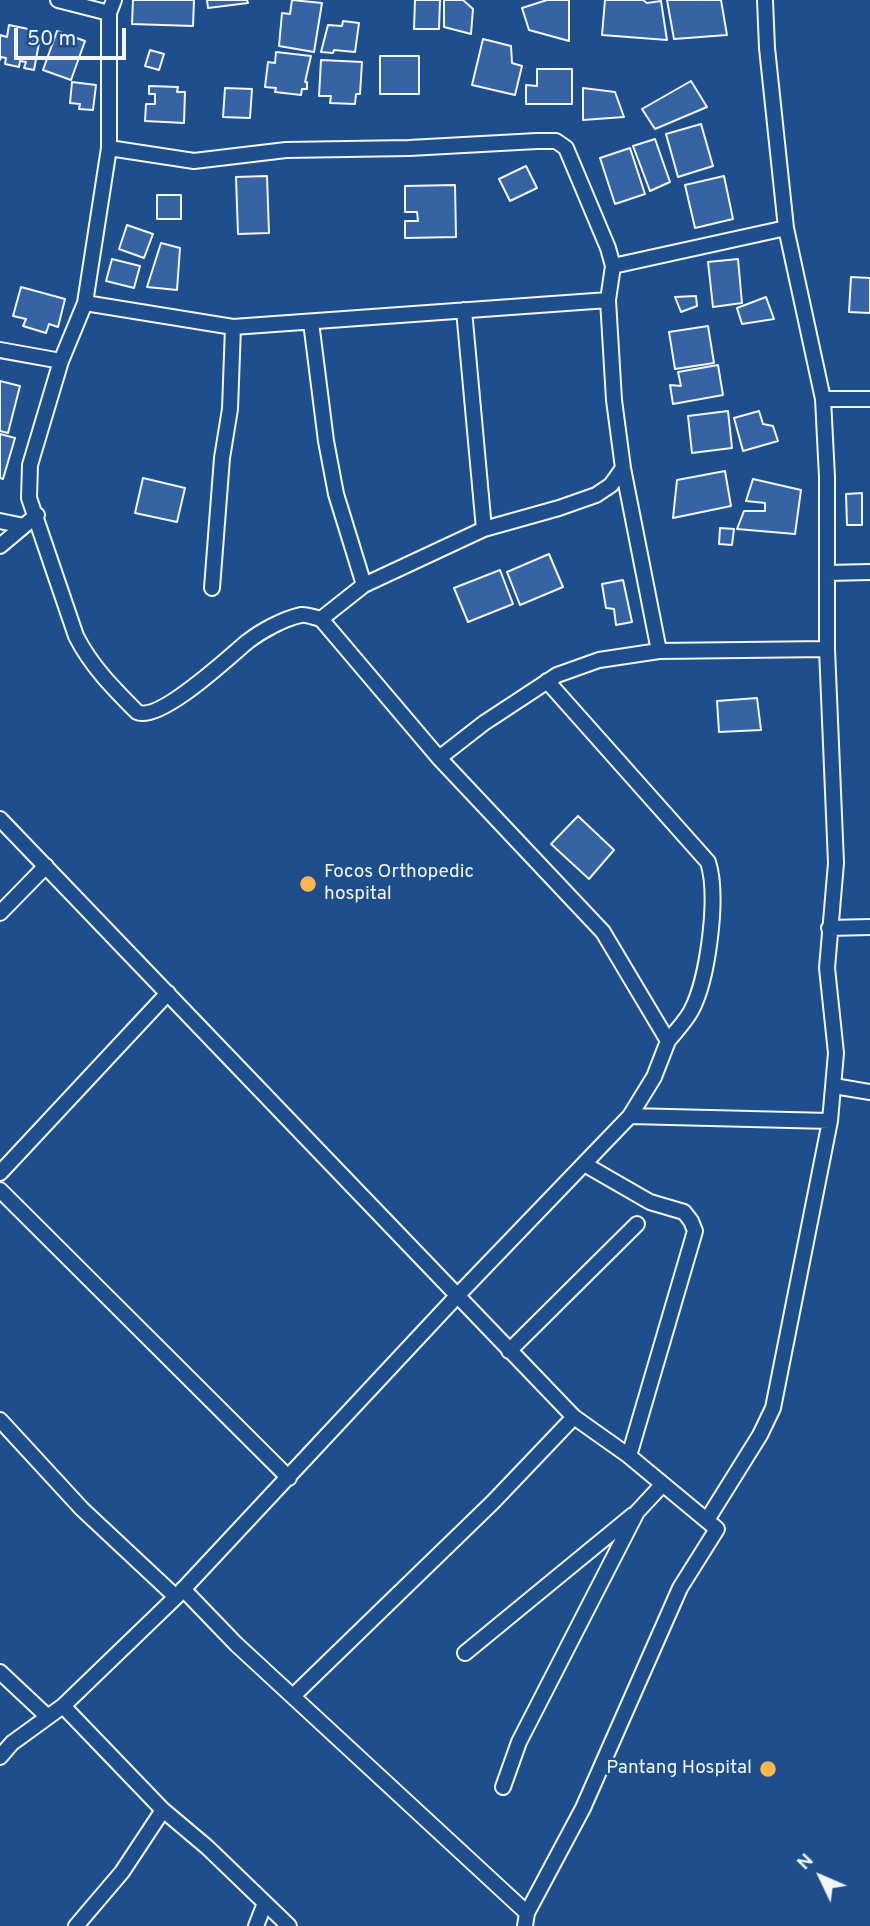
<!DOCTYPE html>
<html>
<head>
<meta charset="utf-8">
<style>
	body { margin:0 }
	#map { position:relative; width:870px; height:1926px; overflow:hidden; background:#1f4e8c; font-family:Overpass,sans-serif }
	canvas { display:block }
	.north { position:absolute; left:786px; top:1842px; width:70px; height:70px; -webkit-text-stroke:5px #1f4e8c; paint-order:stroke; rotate:314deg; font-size:19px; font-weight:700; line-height:28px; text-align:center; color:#f2f6ff }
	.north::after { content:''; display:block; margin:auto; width:24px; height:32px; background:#f2f6ff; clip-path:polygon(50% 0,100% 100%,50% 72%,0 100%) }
	.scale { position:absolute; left:14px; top:28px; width:112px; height:32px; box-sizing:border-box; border:4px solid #f2f6ff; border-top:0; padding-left:9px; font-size:21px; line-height:24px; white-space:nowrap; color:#f2f6ff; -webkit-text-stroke:5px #1f4e8c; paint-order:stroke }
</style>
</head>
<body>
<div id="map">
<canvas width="870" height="1926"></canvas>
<div class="north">N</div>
<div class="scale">50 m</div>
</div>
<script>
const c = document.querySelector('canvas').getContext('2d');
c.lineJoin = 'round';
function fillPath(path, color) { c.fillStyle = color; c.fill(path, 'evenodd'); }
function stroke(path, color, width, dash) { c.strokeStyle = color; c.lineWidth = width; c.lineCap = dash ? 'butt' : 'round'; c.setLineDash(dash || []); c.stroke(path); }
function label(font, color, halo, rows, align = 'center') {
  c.font = font + ' Overpass,sans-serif'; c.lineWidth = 5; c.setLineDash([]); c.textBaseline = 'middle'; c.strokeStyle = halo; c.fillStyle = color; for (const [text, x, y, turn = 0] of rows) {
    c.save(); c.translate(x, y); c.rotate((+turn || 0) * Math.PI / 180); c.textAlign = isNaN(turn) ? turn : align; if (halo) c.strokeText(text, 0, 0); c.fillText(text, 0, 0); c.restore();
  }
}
const building = new Path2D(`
	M133 0H194L193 26 132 24Z
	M207 0H247L248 3 208 8Z
	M292 0 322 3 314 52 279 46 282 13 290 14Z
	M415 0H440L439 29H414Z
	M444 0H463L473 9 471 34 444 27Z
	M547 0H569V41L529 30 522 8Z
	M605 0H643L647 3 661 1 667 40 602 35Z
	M667 0H721L727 35 674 39Z
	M343 21 359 23 355 52 334 50 333 53 321 52 328 25 342 26Z
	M9 25 33 30 31 41 39 43 34 70 24 68 26 62 20 61 19 67 5 64 6 58 1 57 0 60V35L7 37Z
	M57 31 85 41 71 80 43 70Z
	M483 39 511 46 512 63 522 66 515 95 472 85Z
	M150 50 164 54 159 70 145 66Z
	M276 52 311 56 305 82H307V89H302L301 95 275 92 276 88 265 87 268 62 275 63Z
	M380 56H419V94H380Z
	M321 60 362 62 360 94H356L355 104 330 103 331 96H319Z
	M537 69H572V104H526V85L537 86Z
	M691 81 707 107 655 129 642 109Z
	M72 82 96 85 93 110 79 109 80 104 70 103Z
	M149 86 178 87 177 92H185L184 123 145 121 146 104H155V94H149Z
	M225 88 252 89 250 118 223 117Z
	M583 88 615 92 624 117 583 120Z
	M701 124 713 166 678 177 666 134Z
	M655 139 670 182 650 191 633 146Z
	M630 148 645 194 615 204 600 158Z
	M526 166 537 188 510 201 499 179Z
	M267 176 269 233 238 234 236 177Z
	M724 176 733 219 695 228 685 185Z
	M455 185 456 237 405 238V221H418L417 212H405V186Z
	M157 195H181V219H157Z
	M127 225 153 234 144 258 119 249Z
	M161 243 180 248 177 290 147 287Z
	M112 259 140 266 134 288 106 281Z
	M738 259 742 303 713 307 708 262Z
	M851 277 870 278V313L849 312Z
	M21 287 65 299 58 327 49 324 46 333 23 326 26 319 13 316Z
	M696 296 697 306 681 312 675 297Z
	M766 297 774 319 742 324 737 308Z
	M708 326 714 363 675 369 669 332Z
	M718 365 723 395 673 404 670 385 681 386 678 372Z
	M0 381 20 386 8 433 0 431Z
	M728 411 732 448 692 453 688 416Z
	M759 411 763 424 773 426 778 441 743 451 734 418Z
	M0 434 15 438 3 479 0 478Z
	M725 471 731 506 673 518 677 480Z
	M143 478 185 488 177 522 135 513Z
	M753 479 801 490 795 534 737 529 744 511H765V503L746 501Z
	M862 493V525H847L846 494Z
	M720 528 734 529 732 545 719 544Z
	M549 554 563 587 520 605 507 572Z
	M500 570 513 604 468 622 454 588Z
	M623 580 632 622 616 625 614 609 606 608 602 584Z
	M757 698 761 730 719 732 717 701Z
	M578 816 614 850 589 879 551 844Z`);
const street = new Path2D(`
	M58 0 109 13
	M109 148 194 161 286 150 409 148 537 141H556L566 148 608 248 613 266 608 300 614 400 623 468 659 651
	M613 266 786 228
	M85 303 233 327 608 300
	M464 310 484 529
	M311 322 326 441 336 494 364 585
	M0 350 61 361 85 303 109 148V13L114 0
	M823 399H870
	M0 521 24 526
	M0 546 37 515
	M828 573 870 572
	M212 588 222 458 230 409 233 327
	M321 619 364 585 484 529 559 508 596 495 611 485 623 468
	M547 681 708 862C719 896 708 980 691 1011 685 1022 675 1032 668 1041
	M439 758 484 723 557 675 599 660 659 651 827 649
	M0 819 574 1417 629 1456 717 1529 680 1588 583 1808 527 1913 525 1926
	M0 913 46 866
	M829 928 870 927
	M834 1086 870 1092
	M630 1116 830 1121
	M584 1164 650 1202 684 1212 691 1221 695 1231 629 1456
	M0 1173 168 993
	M0 1190 289 1478
	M509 1351 637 1224
	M0 1420 82 1509 176 1597
	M707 1520 760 1435 773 1408 830 1121 836 1053 827 968 836 863 827 649V477L823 399 786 228 767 48 765 0
	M183 1589 236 1644 527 1913
	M465 1653 633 1515
	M0 1672 48 1717
	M293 1696 493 1502 574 1417
	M63 1706 163 1810 207 1847 289 1926
	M0 1757 12 1743 63 1706 176 1597 457 1296 630 1116 654 1077 668 1041 603 932 439 758 321 619C315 618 307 614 301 615 283 619 261 631 247 642 229 657 159 723 137 712 114 689 91 666 76 636L29 498 30 465 61 361
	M503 1787 519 1742 637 1512 663 1484
	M76 1926 122 1872 163 1810
	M256 1926 265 1903`);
const markers = [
	[308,884,9,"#ffb74d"],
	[768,1769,9,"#ffb74d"]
];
const poiNames = [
	["Focos Orthopedic",324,873],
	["hospital",324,895],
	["Pantang Hospital",752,1769,"right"]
];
fillPath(building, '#3563a3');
stroke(building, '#f2f6ff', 2);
stroke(street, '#f2f6ff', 18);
stroke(street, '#1f4e8c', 14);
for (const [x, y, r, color] of markers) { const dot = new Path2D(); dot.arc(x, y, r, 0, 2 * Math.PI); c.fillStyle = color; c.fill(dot); stroke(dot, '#1f4e8c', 2.5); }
label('19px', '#f2f6ff', '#1f4e8c', poiNames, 'left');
</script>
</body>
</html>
